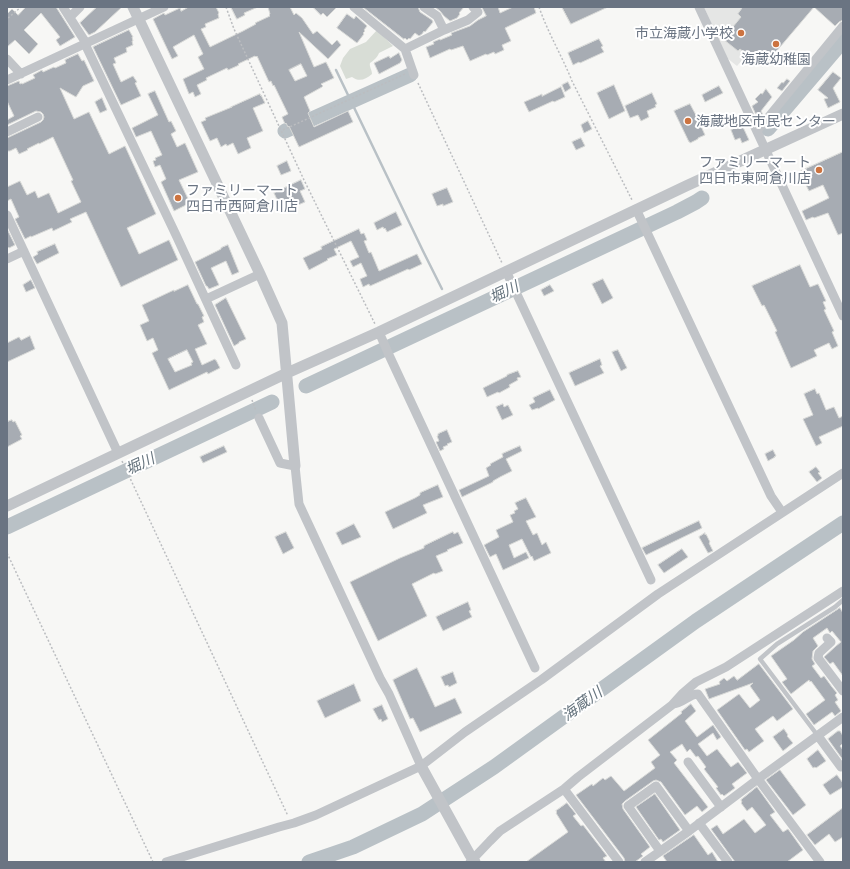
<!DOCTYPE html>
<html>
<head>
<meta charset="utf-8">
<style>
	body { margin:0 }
	#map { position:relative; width:850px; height:869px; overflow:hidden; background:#f7f7f5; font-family:Lato,sans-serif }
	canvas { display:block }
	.frame { position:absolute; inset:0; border:8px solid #6a7482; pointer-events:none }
</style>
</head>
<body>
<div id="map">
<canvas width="850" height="869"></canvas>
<div class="frame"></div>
</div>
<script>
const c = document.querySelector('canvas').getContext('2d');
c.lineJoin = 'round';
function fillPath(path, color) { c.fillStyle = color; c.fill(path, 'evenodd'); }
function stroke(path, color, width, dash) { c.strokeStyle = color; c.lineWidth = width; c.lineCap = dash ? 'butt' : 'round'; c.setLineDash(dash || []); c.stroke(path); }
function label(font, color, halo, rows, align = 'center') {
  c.font = font + ' Lato,"Noto Sans JP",sans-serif'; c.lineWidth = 4; c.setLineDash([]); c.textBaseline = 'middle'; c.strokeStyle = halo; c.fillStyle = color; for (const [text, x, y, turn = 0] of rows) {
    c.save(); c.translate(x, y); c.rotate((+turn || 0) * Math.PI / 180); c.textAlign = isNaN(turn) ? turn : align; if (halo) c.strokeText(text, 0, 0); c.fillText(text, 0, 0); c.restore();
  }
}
const built = new Path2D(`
	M704 7H787L737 66 727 58Z`);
const green = new Path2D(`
	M377 30 393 46 379 53C377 58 374 60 370 63 369 66 372 70 372 74 365 80 359 82 352 77L346 79 340 66 343 58 350 49 366 42Z`);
const stream = new Path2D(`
	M336 70 423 251 442 289`);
const river = new Path2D(`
	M768 129 843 41
	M285 131 410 75
	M306 386 677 212 696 202 702 198
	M7 527 272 402
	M309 862 353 847 422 814 494 767 696 621 843 523`);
const building = new Path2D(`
	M26 7H56L75 37 60 46 56 40 60 37 41 13 24 30 38 44 29 54 15 40 7 47V14L12 9 18 15Z
	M97 7H122L95 32 89 35 80 23Z
	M189 7H216L219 13 218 14 219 18 205 24 206 27 201 29 210 47 243 31 256 24 255 23 270 16 269 15 270 14 268 7H290L294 15 296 13 302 18 313 34 317 31 332 45 337 40 341 45 328 59 299 32 314 67 326 62 334 78 321 84 323 86 322 87 304 97 310 111 308 113 314 127 348 111 353 122 299 147 289 126 288 127 286 123 285 124 282 117 288 114 274 85 273 86 271 81 269 82 257 56 256 57 255 56 238 64 239 65 237 66 228 70 227 68 206 78 207 80 197 85 201 94 195 97 193 92 189 94 183 79 204 69 198 57 203 54 194 35 173 47 178 56 172 59 153 19 164 13 165 15 180 8 181 11ZM301 64 307 76 295 81 289 70Z
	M231 7H258L244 13 245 15 237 19Z
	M313 7H337L327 17 323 13 321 15Z
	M363 7H418L420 12 432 20 433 22 425 32 424 31 422 34 419 36 415 33 410 39 409 38 407 40 405 38 404 39Z
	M435 7H464L459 13 460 14 457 18 450 21 444 16 440 11Z
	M482 7H498L500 13 513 7H534L536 13 505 28 511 41 502 45 504 50 495 54 494 52 487 55 486 54 470 61 463 46 451 50 450 49 430 58 426 47 434 44 433 42 440 39V40L452 35 451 33 470 26 478 20 486 16Z
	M562 7H608L571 24Z
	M743 7H843V20L839 22 835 26 814 7 763 67 740 49 738 51 723 39 741 17 738 14Z
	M347 14 354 19 356 16 367 26 364 30 365 31 363 33 364 34 357 43 337 28Z
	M129 30 133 37H132L133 41H132L133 45 126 48 127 52 114 58 116 63 113 64 121 82 133 76 137 82 135 83 141 96 121 105 93 47Z
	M599 39 603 46 601 47 604 52 580 63 579 62 573 65 568 53Z
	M399 53 402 60 400 63 379 74 374 63 389 56 390 58Z
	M78 54 82 61 84 60 94 81 83 86 76 97 60 88 74 119 89 112 109 154 125 146 156 214 127 228 139 254 169 240 178 260 121 287 86 212 70 219 72 222 53 231 52 228 31 237V236L25 239 15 219 19 217 11 199 7 201V187L20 181 27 195 35 191 38 198 49 193 58 213 81 202 71 181 73 180 53 137 39 144V143L27 149 28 150 19 154 16 148 10 151H7V138L41 122 43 120 44 117 43 114 41 112 36 111 7 125V120L14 116 7 101V86L19 81 20 84 22 83V84L35 78 33 75 42 70 43 72 54 67 55 68 66 63 65 60Z
	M833 72 841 78 833 88 840 102 828 108 824 99 828 98 818 90Z
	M787 79 790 81 782 91 777 88 782 82 783 83Z
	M568 82 571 88 565 92 562 85Z
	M614 85 625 111 609 119 597 93Z
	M719 86 723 93 705 102 702 95Z
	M561 87 565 97 554 102 553 101 529 112 524 102 538 96 542 94V96Z
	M766 89 772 97 761 111 763 115 757 117 752 106 758 102 755 99 761 93 762 94Z
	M155 91 169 122 171 121 176 131 171 134 177 147 185 143 198 172 179 180 190 203 174 211 161 182 166 179 160 165 155 167 153 161 156 160 155 158 162 155 151 131 136 137 132 128 158 115 148 94Z
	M652 93 657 104 655 105 656 107 647 111 649 117 641 121 638 115 630 118 625 106Z
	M260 94 261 96V95L265 103 253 108 263 131 247 138 251 148 238 154 233 143 227 146 226 144 221 147 217 138 210 141 201 122 206 120 205 118 232 107H231Z
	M102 98 107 110 100 113 95 102Z
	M690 104 697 117 702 114 706 122 700 124 705 135 698 138V139L690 143V142H689L674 111Z
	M588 121 592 129 584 133 581 125Z
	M742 125 749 140 742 143 740 138 735 140 731 130Z
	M581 138 585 146 576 150 572 142Z
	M843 152V233L838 235 828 213 814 218 813 217 806 220 802 211 829 198 823 185 809 191 801 175 803 174 801 171Z
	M287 161 291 171 281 175 277 166Z
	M301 180 305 189 300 191 305 202 298 205 295 199 287 203 286 201 279 204 274 193Z
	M447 188 453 202 443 206V204L437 206 432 194Z
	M396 212 402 225 387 232 385 228 384 229 383 227 377 230 374 223Z
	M7 229 15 245 9 248 8 247H7Z
	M359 229 361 234 364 233 367 240 364 241 369 253 371 252 379 271 417 254 422 264 409 270 408 269 397 274 370 286 369 284 363 287 360 279 367 276 361 263 353 267 350 261 359 257 351 241 334 249 337 255 327 259 328 260 309 270 303 258 322 249 321 247Z
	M55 244 59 253 37 264 33 257 38 254 37 252Z
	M228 245 239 272 232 275 226 261 211 268 219 285 209 289 207 286H206L195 262 221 249V248Z
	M800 265 810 287 818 284 826 301 823 302 826 309 824 310 834 331 832 332 838 346 832 349 829 343 814 350 817 356 791 368 775 332 777 331 764 305 762 306 752 286Z
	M603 279 613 298 602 304 592 284Z
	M31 280 35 288 26 292 23 285Z
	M188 285 197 304H198L204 316 202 317 204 322 198 325 207 344 195 349 196 351 202 365 215 359V360H216L220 368 208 374 207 372 169 390 152 353 158 350 153 338 147 341 140 325 149 321 142 305 174 290V291ZM187 350 193 362 191 363 192 365 175 372 168 359Z
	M550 285 554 291 544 296 541 290Z
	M226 298 246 339 239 342V343L234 346 215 305Z
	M30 336 35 349 7 362V343L19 337 21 340Z
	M618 350 627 368 621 371 612 352Z
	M600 359 602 365 600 366 604 373 575 386 569 373Z
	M518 371 521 377 517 378 518 380 509 385 510 387 499 393 498 392 487 397 483 388 507 376V375Z
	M815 389 817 394 819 393 826 410 834 407 839 418 843 416V426L819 437 822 443 816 446 803 419 813 415 804 394Z
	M550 390 555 400 538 409V408L532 410 529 405 535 402 533 398Z
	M503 404 504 407 508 405 513 415 502 420 496 407Z
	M12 420 13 422 15 421 22 435 20 436 22 439 7 447V422Z
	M447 430 452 442 447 444 448 445 443 447 444 449 440 451 436 442 439 441 437 436H438V434Z
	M224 446 227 452 203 463 200 457Z
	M520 446 522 451 506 459 512 471 500 477 493 481V482L462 497 459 490 489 476 486 468 491 465 490 464 503 457 502 454Z
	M773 450 776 456 774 457H775L768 461 765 454Z
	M816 467 820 472 818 473 822 478 817 482 809 472Z
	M438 485 443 497 423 505 427 513 393 529 385 512 415 498 420 495V493Z
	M526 498 536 517 526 521 533 535 537 533 542 545 546 542 551 553 534 561 532 556 531 557 522 539 509 545 514 558 526 552 529 558 503 570 496 554 490 557 484 545 499 537 496 530 513 522 510 515 515 513 514 511 518 509 515 503Z
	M699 521 702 528 646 555 642 548Z
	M354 524 361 537 342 545 336 533Z
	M286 532 294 548 283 554 275 537Z
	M453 532 454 534 458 532 463 543 447 550 448 551 436 556 443 571 435 574 434 573 412 584 427 616 378 641 350 582 400 558 424 548V546Z
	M705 533V535L706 534 710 542 709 543 713 551 708 553 699 537Z
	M682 549 688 557 664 573 658 565Z
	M468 602 471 610 469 611 472 617 443 631 436 617Z
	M840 608 843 613V676L833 662 830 664 824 657 836 646 841 642 832 631 830 633 827 628 813 638 818 646 813 651 812 659 815 664 812 666 821 678 824 676 832 687 837 693 835 695 838 700 835 702 841 711 835 716 832 712 814 725 806 714 825 700 811 681 810 682 809 680 791 694 782 682 787 679 771 656 794 640 803 632Z
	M759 664 793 709 777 721 773 716 755 729 764 741 749 752 747 749 745 750 717 710 739 694 750 708 760 700 750 686 753 683 709 699 705 689 720 684 719 682 724 678 727 681 734 676 737 680Z
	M417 668 435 707 455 698 462 713 420 732 413 718 410 719 393 680Z
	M453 672 457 683 449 687 448 685 445 686 441 677Z
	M354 684 361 701 325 718 317 701Z
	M691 704 696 711 685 721 697 737 713 725 721 737 717 740 713 733 698 744 707 756 717 749 731 767 738 762 747 773 732 784 735 788 724 796 722 794 721 795 716 788 718 787 704 769 706 767 698 756 696 757 690 749 687 752 682 744 670 752 677 760 674 763 708 807 702 812 697 806 685 815 661 782 656 780 653 781 625 801 622 804 623 809 650 847 641 854 643 856 635 862H625L624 858 576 795 592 784 593 786 603 778 605 780 611 776 624 791 655 768 651 762 660 755 648 740 682 713 681 712Z
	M382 705 388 719 382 722 381 719 379 720 373 709Z
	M784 729 788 735 787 736 793 743 783 751 773 737Z
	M838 731H840L843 736V743L840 746 843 750V760L828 739Z
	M818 750 826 761 816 768 815 767 813 768 807 759Z
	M780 770 806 805 793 815 766 780Z
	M837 775 843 783V787L830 795 823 785Z
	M757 787 775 812 770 815 783 832 788 829 803 850 787 862H735L711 829 717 825 723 834 744 819 755 833 766 825 752 807 747 811 741 803 742 802 741 800Z
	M655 794 680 830 663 842 661 839 659 840 636 807Z
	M567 803 576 814 573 816 581 826 583 825 607 856 603 858 606 862H526L568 832 556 813 557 812 556 811Z
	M843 808V837L835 842 829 834 815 845 807 835Z
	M694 835 708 855 712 852 718 862H667L663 856Z`);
const path = new Path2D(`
	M226 7 234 29 304 180 375 324
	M539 7C548 33 562 56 572 81L632 200
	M8 18 21 7
	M418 83 502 263
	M283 130 405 74
	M252 400 256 411
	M122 461 288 816
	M7 553 153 862`);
const service = new Path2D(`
	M818 736 760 659 777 644 835 607 843 600`);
const minor = new Path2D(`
	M63 7 86 43
	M354 7 405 49 414 75
	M699 7 843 316
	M70 17 80 7
	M444 30 468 20 478 12 473 7
	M85 44 176 235 236 365
	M405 49 444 30 437 16 424 7
	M7 59 21 74
	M7 80 164 7
	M757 131 843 26
	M7 132 38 117
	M636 209 771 496 782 512
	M7 215 118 453
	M7 259 24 251
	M506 271 651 580
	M206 299 260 274
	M379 332 389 355 535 668
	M259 418 280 463 295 466 299 504 380 678 389 694 421 766
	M827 638 831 642 819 653 818 658 843 691
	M673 704C682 704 689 694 698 694L758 779 820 862
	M818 736 841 767
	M688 762 721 807
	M564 789 619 862
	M699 823 728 862
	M660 851 628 806 656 786 689 831
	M166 862 279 827 294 823 316 815 421 766 465 732 541 680 658 594 843 473
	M470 862 490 841 500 831 564 789 578 777 672 705 682 694 696 682 726 667 843 591
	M645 862 689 831 758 779 843 717`);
const tertiary = new Path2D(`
	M133 7 260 274 282 323 295 466
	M7 506 287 373 379 332 686 186 843 114
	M421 766 470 855 475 862`);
const markers = [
	[741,33,4,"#cc7340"],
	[776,44,4,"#cc7340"],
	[688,121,4,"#cc7340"],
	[819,170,4,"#cc7340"],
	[178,198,4,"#cc7340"]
];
const poiNames = [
	["市立海蔵小学校",733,33],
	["海蔵幼稚園",776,59,"center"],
	["海蔵地区市民センター",696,121,"left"],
	["ファミリーマート",811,162],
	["四日市東阿倉川店",811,178],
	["ファミリーマート",186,190,"left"],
	["四日市西阿倉川店",186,206,"left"]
];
const waterNames = [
	["堀川",504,292,-25],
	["堀川",140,464,-25],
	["海蔵川",582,704,-36]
];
fillPath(built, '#e5e6e5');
fillPath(green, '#d8ddd6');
stroke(stream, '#b9c1c6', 2.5);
stroke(river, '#b9c1c6', 15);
fillPath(building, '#a7acb3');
stroke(building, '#d8d9d7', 1);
stroke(path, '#bbbdc0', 1.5, [2, 2]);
stroke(service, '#c1c4c8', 4.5);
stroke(minor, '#c1c4c8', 9);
stroke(tertiary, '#c1c4c8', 11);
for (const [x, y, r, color] of markers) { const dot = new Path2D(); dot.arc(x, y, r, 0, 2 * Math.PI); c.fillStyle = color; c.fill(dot); stroke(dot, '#fff', 1.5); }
label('14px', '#6a7482', '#fff', poiNames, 'right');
label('italic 15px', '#66747e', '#fff', waterNames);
</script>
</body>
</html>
